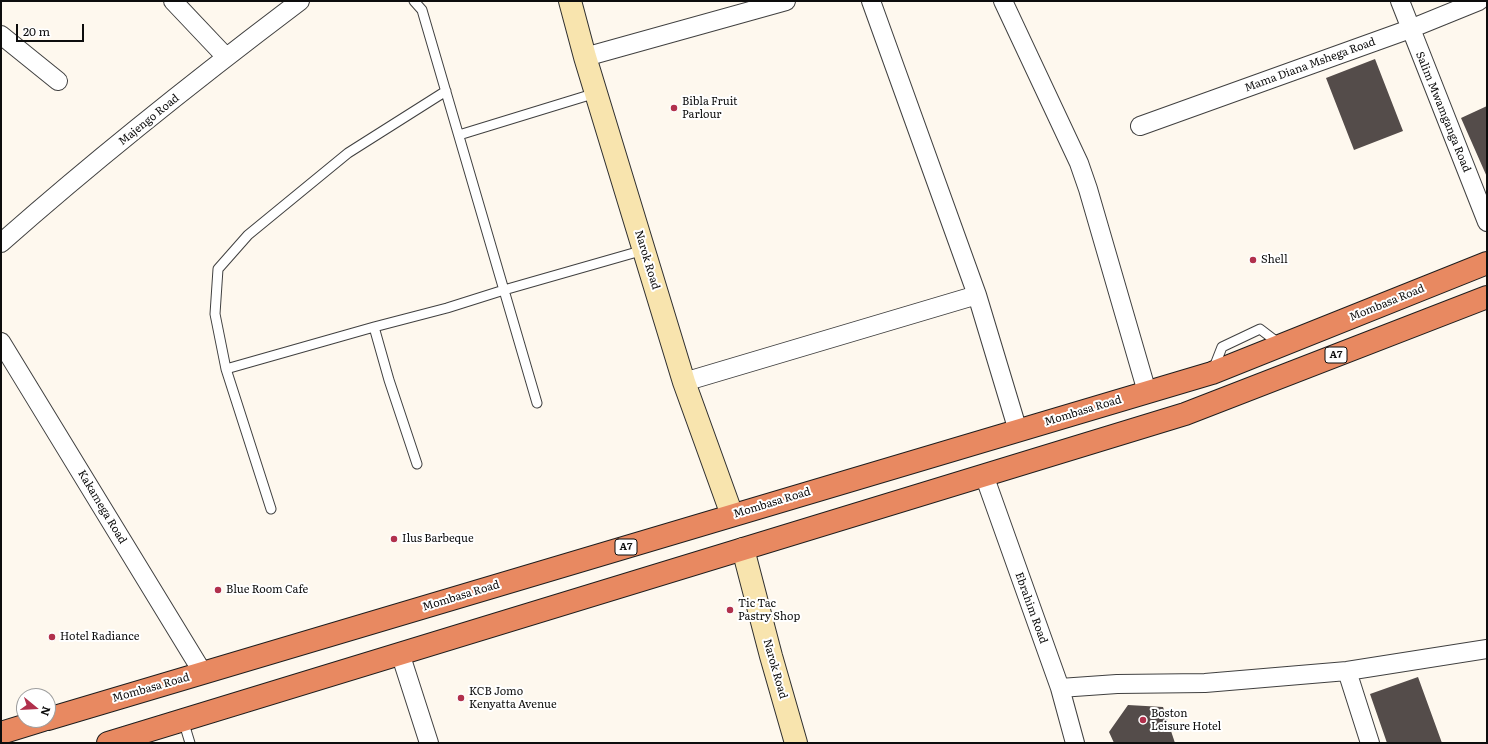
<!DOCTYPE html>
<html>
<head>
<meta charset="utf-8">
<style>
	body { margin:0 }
	#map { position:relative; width:1488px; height:744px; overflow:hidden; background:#fef8ee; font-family:Literata,serif }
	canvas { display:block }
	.frame { position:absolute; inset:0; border:2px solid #0d0d0d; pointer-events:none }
	.north { position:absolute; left:16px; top:688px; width:40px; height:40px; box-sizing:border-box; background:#fff; border:1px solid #9e9e9e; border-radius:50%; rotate:108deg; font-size:11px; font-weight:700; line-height:16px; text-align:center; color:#0d0d0d }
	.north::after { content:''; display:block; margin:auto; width:14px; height:18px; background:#b1304c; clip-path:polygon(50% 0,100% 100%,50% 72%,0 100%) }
	.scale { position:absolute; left:16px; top:24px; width:68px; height:18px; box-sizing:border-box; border:2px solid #0d0d0d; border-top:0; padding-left:5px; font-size:12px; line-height:14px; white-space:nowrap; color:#0d0d0d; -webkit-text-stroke:3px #fff; paint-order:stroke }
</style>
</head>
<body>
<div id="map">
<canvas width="1488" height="744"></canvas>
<div class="frame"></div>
<div class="north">N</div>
<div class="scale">20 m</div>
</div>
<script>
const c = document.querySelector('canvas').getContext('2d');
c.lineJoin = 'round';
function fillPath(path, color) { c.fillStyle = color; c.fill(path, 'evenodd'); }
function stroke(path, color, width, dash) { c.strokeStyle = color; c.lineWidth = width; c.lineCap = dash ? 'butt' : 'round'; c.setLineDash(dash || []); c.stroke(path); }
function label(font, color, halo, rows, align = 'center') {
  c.font = font + ' Literata,serif'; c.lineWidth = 4; c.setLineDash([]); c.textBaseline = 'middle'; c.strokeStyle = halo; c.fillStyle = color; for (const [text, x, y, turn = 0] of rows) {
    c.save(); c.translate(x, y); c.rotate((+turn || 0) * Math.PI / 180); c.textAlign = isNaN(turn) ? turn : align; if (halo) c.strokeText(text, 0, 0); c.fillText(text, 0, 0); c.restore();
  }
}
const building = new Path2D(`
	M1375 59 1403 131 1354 150 1326 78Z
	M1487 106V177L1461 118Z
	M1418 677 1442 743H1387L1370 694Z
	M1128 705 1163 707 1175 743H1114L1109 732Z`);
const lane = new Path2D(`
	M414 1 422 10 537 403
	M459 135 596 93
	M374 327 389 380 417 464
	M226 369 374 327 447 308 504 290 644 250
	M1213 370 1222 347 1260 329 1281 345
	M271 509 226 369 215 314 218 269 248 235 348 153 446 91
	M183 720 190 743`);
const street = new Path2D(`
	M173 1 226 57
	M871 1 977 295 1018 431
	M1003 1 1079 163 1088 189 1147 392
	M1400 1 1487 222
	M1 35 58 81
	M585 57 786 1
	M1140 126 1410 29 1479 1
	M1 243C97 158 198 78 300 1
	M1 342 203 673
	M684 382 977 295
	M984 475 1060 688 1075 743
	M400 653 429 743
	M1347 671 1370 743
	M1060 688 1117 684 1205 683 1347 671 1487 649`);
const secondary = new Path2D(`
	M570 1 585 57 684 382 732 515
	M743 549 771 656 796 743`);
const highway = new Path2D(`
	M48 719 1212 373 1487 263
	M1 733 43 720
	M108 743 1185 414 1487 297`);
const markers = [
	[674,108,4,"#b1304c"],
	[1253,260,4,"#b1304c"],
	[394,539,4,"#b1304c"],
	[218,590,4,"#b1304c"],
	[730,610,4,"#b1304c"],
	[52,637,4,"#b1304c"],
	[461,698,4,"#b1304c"],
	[1143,720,4,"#b1304c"]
];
const shields = [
	[1336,355,22],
	[626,547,22]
];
const shieldNames = [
	["A7",1336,355],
	["A7",626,547]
];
const streetNames = [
	["Mama Diana Mshega Road",1310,65,-20],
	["Salim Mwamganga Road",1443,112,68],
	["Majengo Road",149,120,-39],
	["Narok Road",647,260,73],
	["Mombasa Road",1387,303,-22],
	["Mombasa Road",1083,411,-17],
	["Mombasa Road",772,503,-17],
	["Kakamega Road",102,507,59],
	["Mombasa Road",461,596,-17],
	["Ebrahim Road",1031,608,70],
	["Narok Road",775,669,74],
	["Mombasa Road",151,688,-16]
];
const poiNames = [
	["Bibla Fruit",682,102],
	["Parlour",682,115],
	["Shell",1261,260],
	["Ilus Barbeque",402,539],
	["Blue Room Cafe",226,590],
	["Tic Tac",738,604],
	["Pastry Shop",738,617],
	["Hotel Radiance",60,637],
	["KCB Jomo",469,692],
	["Kenyatta Avenue",469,705],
	["Boston",1151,714],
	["Leisure Hotel",1151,727]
];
fillPath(building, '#544c4a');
stroke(lane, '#404040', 11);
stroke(street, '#404040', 20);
stroke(secondary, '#2f2f2f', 24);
stroke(highway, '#1e1e1e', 24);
stroke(lane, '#fff', 9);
stroke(street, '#fff', 18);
stroke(secondary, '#f8e4ae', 22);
stroke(highway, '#e88961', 22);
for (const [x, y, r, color] of markers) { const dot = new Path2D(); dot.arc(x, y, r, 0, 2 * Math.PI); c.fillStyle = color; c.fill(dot); stroke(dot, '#fff', 1.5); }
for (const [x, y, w] of shields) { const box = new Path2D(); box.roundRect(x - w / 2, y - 8, w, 16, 3); c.fillStyle = '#fff'; c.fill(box); stroke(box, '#0d0d0d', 1); }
label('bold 10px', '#0d0d0d', null, shieldNames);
label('11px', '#0d0d0d', '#fff', streetNames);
label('11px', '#0d0d0d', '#fff', poiNames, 'left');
</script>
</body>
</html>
